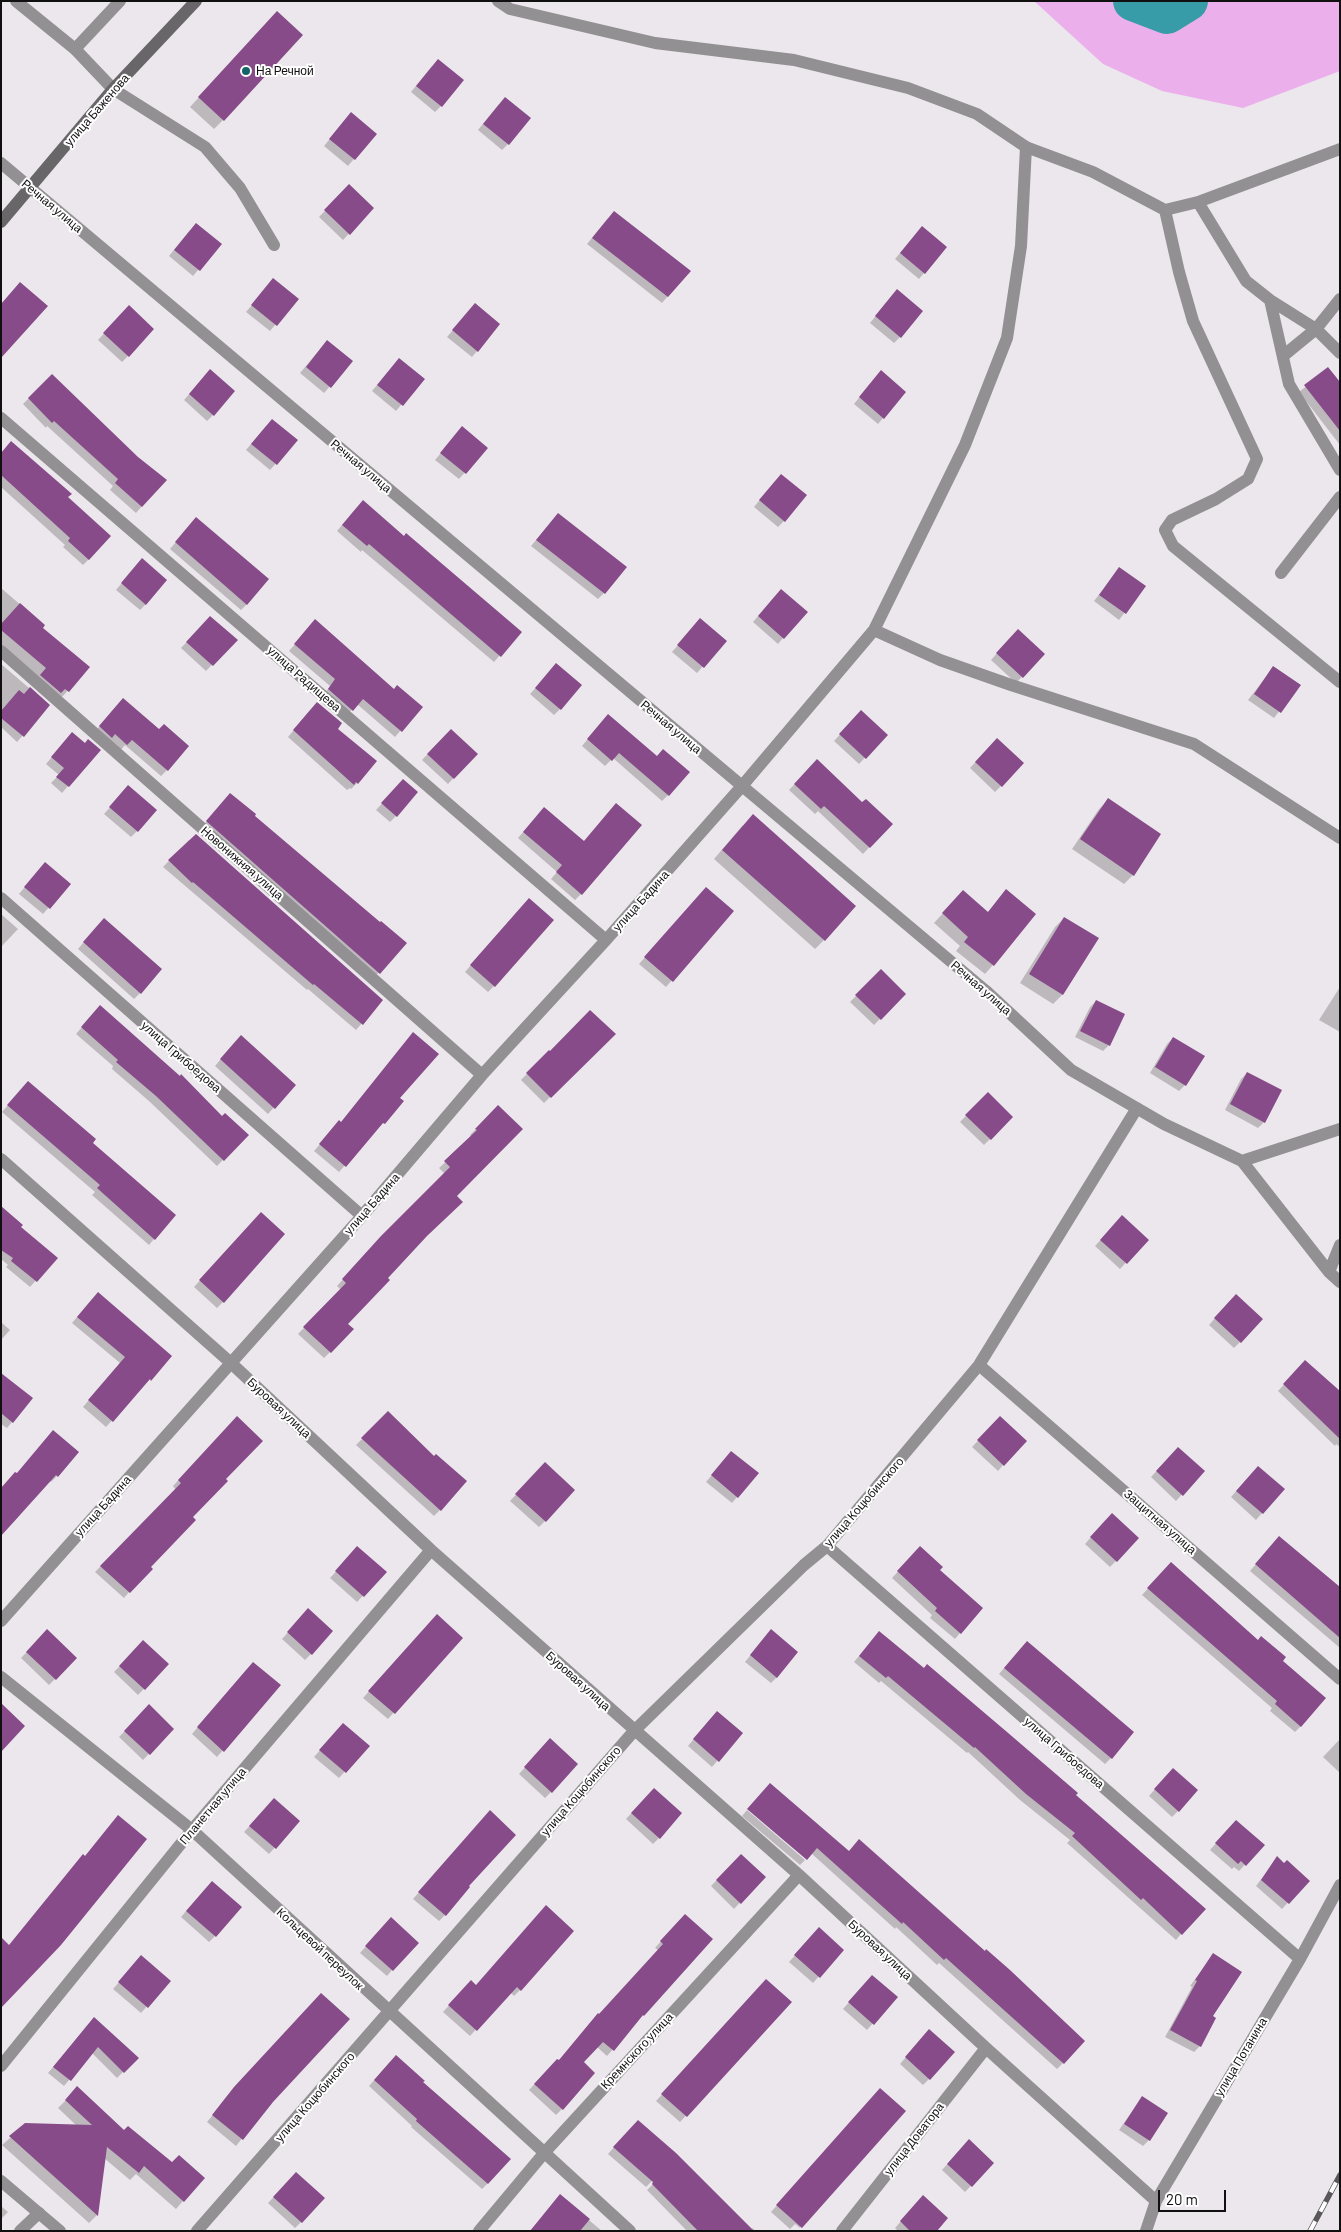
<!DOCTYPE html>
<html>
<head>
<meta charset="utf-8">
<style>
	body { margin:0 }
	#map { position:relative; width:1341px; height:2232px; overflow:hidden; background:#ece7ec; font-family:Barlow,sans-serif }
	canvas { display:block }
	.frame { position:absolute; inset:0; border:2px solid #111011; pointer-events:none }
	.scale { position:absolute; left:1158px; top:2190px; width:68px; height:22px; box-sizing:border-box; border:2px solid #111011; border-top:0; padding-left:6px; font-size:15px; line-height:18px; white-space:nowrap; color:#111011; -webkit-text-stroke:4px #fff; paint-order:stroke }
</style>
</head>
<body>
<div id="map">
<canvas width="1341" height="2232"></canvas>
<div class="frame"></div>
<div class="scale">20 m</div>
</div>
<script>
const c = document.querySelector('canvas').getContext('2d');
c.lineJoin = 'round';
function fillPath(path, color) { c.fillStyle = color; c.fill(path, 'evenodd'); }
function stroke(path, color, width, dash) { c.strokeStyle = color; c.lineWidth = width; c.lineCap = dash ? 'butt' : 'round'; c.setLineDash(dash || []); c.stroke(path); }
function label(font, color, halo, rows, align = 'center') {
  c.font = font + ' Barlow,sans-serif'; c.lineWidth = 4; c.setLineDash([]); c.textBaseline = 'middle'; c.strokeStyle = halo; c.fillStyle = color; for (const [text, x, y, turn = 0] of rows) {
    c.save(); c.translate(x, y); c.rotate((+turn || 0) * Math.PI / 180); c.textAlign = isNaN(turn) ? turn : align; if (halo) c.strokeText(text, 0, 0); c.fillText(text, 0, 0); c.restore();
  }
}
const green = new Path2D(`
	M1034 1H1340V71L1243 108 1162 91 1103 64Z`);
const shadow = new Path2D(`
	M268 22 223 120 214 129 190 107Z
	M432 66 441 106 435 112 411 92Z
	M499 104 508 144 502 150 478 130Z
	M345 120 375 134 348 166 324 146Z
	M349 186 373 208 343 240 319 217Z
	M608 218 689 271 662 303 587 244Z
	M922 227 924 273 919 279 895 259Z
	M190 230 220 244 193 276 169 256Z
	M268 286 297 299 270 331 246 312Z
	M891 297 900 337 894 343 870 323Z
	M469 311 477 351 472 357 447 337Z
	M123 313 128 356 122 362 98 340Z
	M321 348 351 362 324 393 300 373Z
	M393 366 423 379 396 411 372 391Z
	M1328 369 1340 385V445L1299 392Z
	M52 375 137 457 165 480 136 513 110 490 113 486 47 426 46 428 23 404Z
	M204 377 213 415 207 421 184 400Z
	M875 378 883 418 878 424 854 404Z
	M266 426 296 441 270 470 246 450Z
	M457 434 487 448 459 479 435 460Z
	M1 454 67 498 89 559 83 565 63 547 65 545 1 487Z
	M775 481 784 521 778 527 754 507Z
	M357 507 404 537 520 632 494 662 362 550 361 552 337 531Z
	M553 520 604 593 598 599 531 546Z
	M190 525 247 604 241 610 170 549Z
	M136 566 146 604 140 610 116 590Z
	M1119 569 1144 587 1119 620 1094 601Z
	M1 588 44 625 41 628 88 668 62 697 1 651Z
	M775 596 783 638 778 644 753 622Z
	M204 624 236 640 206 671 181 648Z
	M695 626 725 641 697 673 672 652Z
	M310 627 394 690 421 707 395 737 357 704 346 716 323 696 330 686 289 651Z
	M1012 636 1044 654 1016 683 991 660Z
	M1 664 49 705 17 742 1 727Z
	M1274 667 1299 686 1274 718 1248 700Z
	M551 671 560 709 554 715 530 694Z
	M117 705 167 770 161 776 125 745 121 750 94 733Z
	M311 709 337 729 357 783 351 789 350 788 347 790 288 737Z
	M855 718 886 735 859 764 834 741Z
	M602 722 668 795 662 801 613 758 605 766 582 746Z
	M451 730 476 754 448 784 422 760Z
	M66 740 99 750 62 793 51 783 59 775 46 764Z
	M991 745 1001 786 995 792 970 768Z
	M811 767 891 824 863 854 818 811 815 814 789 790Z
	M403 781 396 816 390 822 376 810Z
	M123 793 137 831 131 837 104 814Z
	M225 800 253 816 380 924 405 943 373 979 201 828Z
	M1108 800 1133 875 1124 884 1072 849 1099 809Z
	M538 815 584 842 581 894 575 900 551 879 557 872 518 838Z
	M743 825 824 940 815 949 714 859Z
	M189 840 382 1000 356 1030 308 989 307 990 163 867Z
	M39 870 69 884 43 914 19 894Z
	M1006 891 993 965 985 974 956 951 960 946 934 923 955 900 987 913Z
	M701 895 732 911 666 987 639 964Z
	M523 905 494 986 488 992 465 972Z
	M1 914 18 929 1 947Z
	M1064 918 1097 939 1062 995 1053 1004 1020 983 1055 927Z
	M98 925 140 993 134 999 78 949Z
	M881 971 904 994 874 1025 850 1002Z
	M1340 987V1032L1319 1020Z
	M1096 1001 1109 1045 1103 1051 1075 1037 1090 1007Z
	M94 1013 222 1117 247 1135 217 1166 150 1102 112 1069 113 1066 76 1034Z
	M614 1034 544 1103 521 1080 549 1051 550 1053Z
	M1173 1038 1185 1085 1179 1091 1150 1073 1167 1044Z
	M235 1042 294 1085 268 1114 215 1066Z
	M1247 1073 1264 1122 1258 1128 1225 1110 1241 1079Z
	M23 1088 92 1143 154 1239 149 1245 92 1195 95 1192 2 1112Z
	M988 1093 1012 1117 984 1145 960 1122Z
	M398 1098 402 1101 339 1172 314 1151 334 1128 341 1123Z
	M498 1107 455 1196 424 1238 346 1324 352 1330 324 1358 298 1334 341 1290 337 1286 375 1244 445 1174 439 1168 472 1137 470 1135Z
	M1 1208 20 1227 56 1258 30 1287 6 1267 8 1265 1 1259Z
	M255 1220 223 1302 217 1308 194 1287Z
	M1116 1223 1147 1240 1120 1269 1095 1246Z
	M92 1299 171 1356 106 1427 83 1407 120 1363 72 1323Z
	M1230 1301 1240 1342 1234 1348 1209 1325Z
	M1 1322 10 1330 1 1340Z
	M1300 1367 1340 1395V1447L1336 1444 1335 1446 1278 1391Z
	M1 1387 12 1422 7 1428 1 1424Z
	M388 1413 440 1510 434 1516 356 1445Z
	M231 1424 224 1479 124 1598 95 1572 176 1490 173 1486Z
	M994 1424 1003 1465 998 1471 972 1447Z
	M47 1438 57 1476 51 1482 49 1480 13 1523 17 1475Z
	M1172 1454 1203 1471 1176 1501 1151 1477Z
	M726 1458 737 1497 732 1503 706 1482Z
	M539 1470 545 1521 539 1527 510 1501Z
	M1252 1473 1283 1489 1256 1520 1231 1497Z
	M1106 1520 1138 1538 1110 1567 1085 1544Z
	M1273 1544 1340 1589V1648L1250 1571Z
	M352 1554 385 1572 357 1602 330 1578Z
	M914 1554 960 1633 955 1639 930 1618 932 1615 892 1578Z
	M1165 1570 1301 1726 1295 1732 1270 1711 1272 1708 1142 1595Z
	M303 1616 311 1654 305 1660 282 1639Z
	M431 1622 461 1638 388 1719 363 1698Z
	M47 1631 76 1658 49 1685 21 1658Z
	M765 1637 777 1677 771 1683 745 1662Z
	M873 1639 1074 1795 1181 1934 1176 1940 1067 1843 1070 1840 1020 1800 968 1752 967 1753 881 1681 879 1683 854 1662Z
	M143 1642 168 1664 138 1695 114 1672Z
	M1021 1648 1111 1758 1105 1764 999 1674Z
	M247 1669 279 1686 217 1757 192 1734Z
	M149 1706 173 1729 143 1760 119 1737Z
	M711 1718 741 1733 712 1767 688 1746Z
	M338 1730 368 1746 339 1778 314 1757Z
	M1340 1739V1773L1323 1757Z
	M544 1746 551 1792 545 1798 519 1774Z
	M1167 1775 1178 1811 1172 1817 1149 1796Z
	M648 1795 659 1838 653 1844 626 1819Z
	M268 1806 298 1822 269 1854 244 1832Z
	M749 1808 849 1852 1063 2063 1057 2069 939 1963 937 1965 896 1927 895 1929 811 1853Z
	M747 1810 805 1860 800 1865 742 1816Z
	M484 1818 445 1915 439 1921 413 1899Z
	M1230 1827 1263 1845 1239 1871 1234 1867 1232 1869 1210 1850Z
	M741 1855 764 1877 734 1909 711 1886Z
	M1277 1858 1308 1881 1282 1909 1256 1886Z
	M206 1888 215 1936 209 1942 181 1917Z
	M679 1921 643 2015 607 2056 597 2047 582 2062 562 2109 556 2115 529 2090 551 2066 558 2062 658 1950 655 1948Z
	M385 1925 392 1970 387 1976 360 1953Z
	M572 1932 520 1990 514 1996 510 1992 470 2036 443 2012 465 1988 475 1986Z
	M813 1935 842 1950 813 1983 789 1962Z
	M1213 1955 1211 2017 1200 2046 1194 2052 1165 2037 1192 1987 1190 1986Z
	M136 1963 169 1981 141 2013 113 1989Z
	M867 1982 896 1997 867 2030 843 2009Z
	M761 1987 790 2002 680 2122 656 2101Z
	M89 2024 137 2058 117 2078 92 2053 64 2086 48 2073Z
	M923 2037 929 2079 923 2085 900 2064Z
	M390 2062 422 2082 488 2183 482 2189 411 2127 412 2126 369 2086Z
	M78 2088 123 2132 183 2201 176 2209 136 2174 130 2180 104 2158 97 2215 89 2223 2 2145 26 2124 77 2126 58 2108Z
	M229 2095 272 2101 236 2146 207 2122Z
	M1142 2097 1149 2140 1143 2146 1119 2130Z
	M632 2127 751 2230 753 2228 755 2231H687L647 2190 657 2180 655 2178 646 2187 608 2154Z
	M963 2147 993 2163 965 2192 942 2170Z
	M290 2180 301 2222 295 2228 268 2203Z
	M796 2184 805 2222 800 2228 795 2224 790 2229 771 2212Z
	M560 2196 602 2231H530Z
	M917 2203 935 2231H898L895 2228Z
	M1 2206 8 2212 1 2219Z`);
const river = new Path2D(`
	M1133 1 1167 14 1188 1`);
const building = new Path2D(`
	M277 11 303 35 224 121 198 97Z
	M438 59 464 80 442 107 416 86Z
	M505 97 531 118 509 145 483 124Z
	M351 112 377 134 355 160 329 139Z
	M349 184 374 208 350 235 324 210Z
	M614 211 691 271 668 297 592 238Z
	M196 223 222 244 200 271 174 250Z
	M922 226 947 247 925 274 900 253Z
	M273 278 299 299 277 326 251 305Z
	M20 282 48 306 1 358V304Z
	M897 289 923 311 901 338 875 316Z
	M475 303 500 324 478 352 452 330Z
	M129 305 154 329 129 357 103 333Z
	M327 340 353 361 331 388 306 367Z
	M399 358 425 379 403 406 377 385Z
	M1328 367 1340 382V431L1304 385Z
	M210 369 235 391 214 416 189 394Z
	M881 370 906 392 884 419 859 397Z
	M52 374 138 457 167 480 142 507 115 483 118 479 54 421 52 423 28 398Z
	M272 419 298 440 277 465 251 444Z
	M462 426 488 448 466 474 440 453Z
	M11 441 72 494 68 497 111 536 89 560 68 541 70 538 1 475V453Z
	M781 474 807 495 785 522 759 500Z
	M363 500 404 536 406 533 522 632 501 657 369 544 367 546 342 525Z
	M558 513 627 567 605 594 536 540Z
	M196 517 269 579 247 605 175 542Z
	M142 558 167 580 146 605 121 583Z
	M1119 567 1146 586 1126 614 1099 595Z
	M781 589 808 612 784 639 758 616Z
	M20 603 45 625 43 628 90 667 69 692 65 689 61 693 40 675 46 668 1 630V624Z
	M210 616 238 640 213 666 186 642Z
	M700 618 727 641 704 668 677 645Z
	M315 619 394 689 397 685 423 707 402 732 363 699 353 711 328 689 335 679 294 644Z
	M1018 629 1045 654 1023 678 996 653Z
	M556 663 582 685 561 710 535 688Z
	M1273 666 1301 685 1281 713 1254 694Z
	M30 687 50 705 24 737 1 718V711L19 690 24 694Z
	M123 698 159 729 164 724 189 746 168 771 132 740 127 745 115 734 112 738 99 726Z
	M317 702 342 723 338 729 377 761 358 784 356 782 354 785 293 730Z
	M861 710 888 735 866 759 839 734Z
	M608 714 657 756 663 749 690 772 669 796 619 753 612 761 587 739Z
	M451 729 478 754 454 779 427 754Z
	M72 732 85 743 88 739 101 750 69 787 56 777 64 768 51 757Z
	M997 738 1024 763 1002 787 975 762Z
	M817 759 862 802 866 799 893 824 870 848 824 806 821 809 794 784Z
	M403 779 418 792 397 817 381 803Z
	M128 785 157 810 138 832 109 807Z
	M230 793 256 814 255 816 380 922 381 921 407 943 380 974 206 821Z
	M1108 798 1161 834 1134 876 1080 839Z
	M616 803 642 825 582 895 556 872 562 865 523 832 544 807 584 841Z
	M753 814 856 906 825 941 722 850Z
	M196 834 383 1000 363 1025 314 984 313 985 193 882 192 883 168 860Z
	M45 862 71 884 50 909 24 887Z
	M706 887 734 911 673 982 644 957Z
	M1006 889 1036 914 994 966 964 942 968 937 942 913 963 890 988 912Z
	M529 898 554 920 495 987 470 965Z
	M1064 917 1099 938 1063 995 1029 974Z
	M104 918 162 969 141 994 83 942Z
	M881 969 906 994 881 1020 855 995Z
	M1096 1000 1125 1014 1110 1046 1080 1031Z
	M100 1005 180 1076 181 1074 222 1116 225 1113 249 1135 224 1161 156 1096 116 1062 118 1060 81 1027Z
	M590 1010 616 1034 551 1098 526 1073 549 1050 550 1051Z
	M413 1032 439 1054 400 1098 404 1101 385 1124 383 1123 346 1167 319 1144 339 1120 341 1122Z
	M241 1035 296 1085 275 1109 220 1059Z
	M1173 1037 1205 1056 1186 1086 1155 1067Z
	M1247 1072 1282 1090 1265 1123 1230 1104Z
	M28 1081 96 1139 93 1143 176 1215 155 1240 97 1188 100 1185 7 1105Z
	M988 1092 1013 1117 991 1140 965 1115Z
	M498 1105 523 1129 457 1196 463 1202 427 1236 388 1278 390 1280 348 1324 354 1329 331 1353 303 1327 346 1283 342 1279 381 1236 450 1167 444 1161 477 1130 475 1129Z
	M1 1206 23 1225 21 1227 58 1258 37 1282 11 1261 13 1258 1 1250Z
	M261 1212 285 1234 224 1303 199 1280Z
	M1122 1215 1149 1240 1127 1264 1100 1240Z
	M98 1292 172 1356 151 1381 150 1379 113 1422 88 1400 125 1357 77 1317Z
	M1236 1294 1263 1319 1241 1343 1214 1318Z
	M1305 1360 1340 1391V1439L1283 1384Z
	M1 1373 33 1398 13 1423 1 1413Z
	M388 1411 434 1456 436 1454 467 1481 441 1511 361 1438Z
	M237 1416 263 1441 226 1479 228 1481 193 1517 196 1520 151 1567 153 1569 130 1593 100 1566 181 1483 178 1480Z
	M1000 1416 1027 1441 1004 1466 977 1440Z
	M53 1430 79 1452 58 1477 56 1475 1 1536V1488L15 1472 17 1473Z
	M1178 1447 1205 1471 1183 1496 1156 1471Z
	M731 1451 759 1473 738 1498 711 1475Z
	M545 1462 575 1490 546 1522 515 1494Z
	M1258 1466 1285 1489 1263 1514 1236 1491Z
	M1112 1513 1139 1538 1117 1562 1090 1537Z
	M1279 1536 1340 1587V1638L1255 1564Z
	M357 1546 387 1572 364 1597 335 1571Z
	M920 1546 943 1567 940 1570 983 1608 961 1634 935 1611 937 1608 897 1571Z
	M1171 1562 1258 1640 1261 1636 1286 1657 1283 1661 1326 1698 1301 1727 1275 1704 1277 1701 1147 1588Z
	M308 1608 333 1631 312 1655 287 1632Z
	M437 1614 463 1638 395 1714 368 1691Z
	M47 1629 77 1658 56 1680 26 1652Z
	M771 1629 798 1652 777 1678 750 1655Z
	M879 1631 924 1668 927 1664 1007 1732 1078 1793 1076 1795 1206 1909 1182 1935 1143 1898 1141 1900 1072 1836 1075 1833 1026 1794 975 1747 974 1748 888 1676 886 1678 859 1656Z
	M143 1640 169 1664 145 1690 119 1666Z
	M1027 1641 1134 1732 1112 1759 1004 1668Z
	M253 1662 281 1685 224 1752 197 1727Z
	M1 1703 25 1726 1 1752Z
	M149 1704 174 1729 150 1755 124 1731Z
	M717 1711 743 1733 719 1762 693 1739Z
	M343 1723 370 1746 346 1773 319 1750Z
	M550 1738 578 1764 552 1793 524 1767Z
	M1173 1768 1198 1790 1179 1812 1154 1789Z
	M770 1783 849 1851 859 1839 985 1951 986 1949 1010 1970 1085 2041 1064 2064 946 1958 944 1960 903 1922 902 1924 817 1848 807 1860 747 1809Z
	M654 1788 682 1813 660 1839 631 1813Z
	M274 1798 300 1821 276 1849 249 1826Z
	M490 1810 516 1835 469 1886 470 1887 446 1916 418 1892Z
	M118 1815 147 1839 61 1945 1 2008V1937L9 1945 83 1854 85 1856Z
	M1236 1820 1265 1845 1246 1866 1241 1861 1238 1864 1215 1843Z
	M741 1854 766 1877 741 1904 716 1880Z
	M1277 1856 1284 1863 1287 1860 1310 1881 1289 1904 1261 1880Z
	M212 1881 242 1907 216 1937 186 1911Z
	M546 1905 574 1931 521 1991 517 1987 477 2031 448 2005 471 1980 476 1985Z
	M685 1914 713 1939 644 2016 643 2015 614 2051 603 2042 584 2062 595 2073 563 2110 534 2084 557 2059 559 2060 598 2013 599 2014 663 1944 660 1941Z
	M391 1917 419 1943 393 1971 365 1946Z
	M819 1927 844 1950 820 1978 794 1955Z
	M1213 1953 1242 1972 1213 2016 1216 2018 1201 2047 1170 2030 1197 1981 1195 1980Z
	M141 1955 171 1981 148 2008 118 1982Z
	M872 1975 898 1997 874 2025 848 2002Z
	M766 1979 792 2002 687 2117 661 2094Z
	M321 1993 350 2019 273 2102 243 2140 212 2115 234 2087Z
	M94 2017 139 2058 124 2073 98 2047 71 2081 53 2067Z
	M929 2029 955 2052 930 2080 905 2057Z
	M396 2055 425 2081 423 2082 511 2159 488 2184 416 2121 417 2119 374 2080Z
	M77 2086 124 2130 128 2126 172 2162 179 2155 205 2178 184 2202 144 2166 139 2173 107 2147 98 2216 9 2136 25 2123 92 2125 65 2100Z
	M880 2088 906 2111 802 2228 776 2205Z
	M1142 2096 1168 2113 1150 2141 1124 2124Z
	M638 2120 676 2153 754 2231H698L652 2184 653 2182 613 2147Z
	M969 2139 994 2163 972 2187 947 2164Z
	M296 2172 325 2198 302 2223 273 2197Z
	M560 2194 590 2219 580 2231H530Z
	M923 2195 948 2218 937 2231H910L900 2221Z`);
const lane = new Path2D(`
	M75 49 120 1
	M1026 147 1093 172 1165 210 1198 202 1340 149
	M1198 202 1246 281 1270 300 1316 329 1340 353
	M1165 210 1179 272 1193 321 1257 459 1248 479 1216 499 1172 520 1165 530 1173 546 1340 682
	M1270 300 1289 384 1340 470
	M1283 356 1316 329 1340 299
	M1281 573 1340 497
	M20 2231 39 2213`);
const street = new Path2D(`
	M16 1 75 49 113 89 205 147 240 188 274 245
	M1 163 986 991 1071 1070 1164 1124 1242 1161 1329 1272 1340 1282
	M1 418 606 940
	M874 630 940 660 1011 685 1194 744 1340 838
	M1 651 482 1075
	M1 898 362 1216
	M1 1159 231 1363 431 1550 799 1875 986 2048 1156 2201
	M1242 1161 1340 1129
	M1329 1272 1340 1245
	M979 1365 1340 1679
	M827 1546 1300 1959
	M1 1621 362 1216 482 1075 606 940 742 786 874 630 965 445 1007 338 1021 246 1026 147 977 114 908 88 794 60 655 43 510 9 498 1
	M1 1677 192 1830 630 2231
	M1 2066 192 1830 431 1550
	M1 2181 60 2231
	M197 2231 634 1731 804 1565 827 1546 979 1365 1137 1108
	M479 2231 545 2152 799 1875
	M842 2231 986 2048
	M1146 2231 1156 2201 1300 1959 1340 1885`);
const secondary = new Path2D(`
	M1 222 113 89 196 1`);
const rail = new Path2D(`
	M1310 2231 1340 2175`);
const markers = [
	[246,71,5,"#14636b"]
];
const poiNames = [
	["На Речной",256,71]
];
const streetNames = [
	["улица Баженова",97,110,-49],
	["Речная улица",52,206,40],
	["Речная улица",361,466,40],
	["улица Радищева",304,679,41],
	["Речная улица",671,727,40],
	["Новонижняя улица",242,863,41],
	["улица Бадина",641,901,-48],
	["Речная улица",981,988,41],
	["улица Грибоедова",181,1057,41],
	["улица Бадина",372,1204,-49],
	["Буровая улица",279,1408,43],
	["улица Коцюбинского",864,1502,-49],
	["улица Бадина",103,1506,-48],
	["Защитная улица",1160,1522,41],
	["Буровая улица",578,1681,42],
	["улица Грибоедова",1064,1753,41],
	["улица Коцюбинского",581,1791,-49],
	["Планетная улица",213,1806,-50],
	["Кольцевой переулок",320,1949,43],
	["Буровая улица",880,1950,43],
	["Кремнского улица",637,2051,-47],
	["улица Потанина",1241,2057,-59],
	["улица Коцюбинского",315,2097,-49],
	["улица Доватора",914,2139,-52]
];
fillPath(green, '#ebb0eb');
fillPath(shadow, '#0003');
stroke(river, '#389ca8', 40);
fillPath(building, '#864b88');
stroke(lane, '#929092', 12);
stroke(street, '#929092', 12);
stroke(secondary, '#686668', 12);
stroke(rail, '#5a575a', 5.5);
stroke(rail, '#fff', 4, [11]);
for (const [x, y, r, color] of markers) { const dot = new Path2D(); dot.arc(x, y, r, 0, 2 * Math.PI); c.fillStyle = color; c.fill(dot); stroke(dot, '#fff', 2); }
label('12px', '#111011', '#fff', poiNames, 'left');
label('12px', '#111011', '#fff', streetNames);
</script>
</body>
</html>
